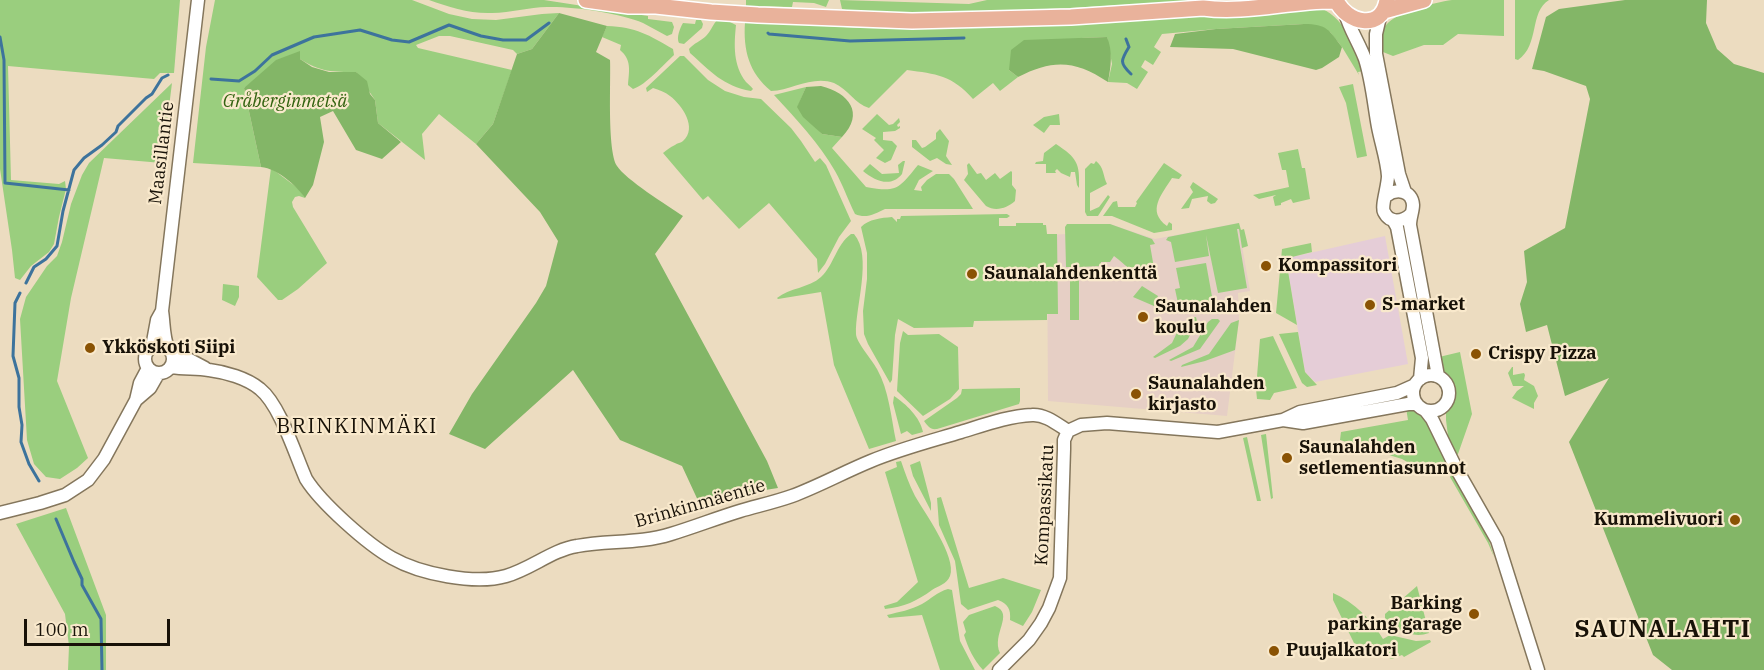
<!DOCTYPE html>
<html>
<head>
<meta charset="utf-8">
<style>
	body { margin:0 }
	#map { position:relative; width:1764px; height:670px; overflow:hidden; background:#ecdcc0; font-family:"IBM Plex Serif",serif }
	canvas { display:block }
	.scale { position:absolute; left:24px; top:619px; width:146px; height:27px; box-sizing:border-box; border:3px solid #181208; border-top:0; padding-left:8px; font-size:18px; line-height:21px; white-space:nowrap; color:#181208; -webkit-text-stroke:4px #f9e9cc; paint-order:stroke }
</style>
</head>
<body>
<div id="map">
<canvas width="1764" height="670"></canvas>
<div class="scale">100 m</div>
</div>
<script>
const c = document.querySelector('canvas').getContext('2d');
c.lineJoin = 'round';
function fillPath(path, color) { c.fillStyle = color; c.fill(path, 'evenodd'); }
function stroke(path, color, width, dash) { c.strokeStyle = color; c.lineWidth = width; c.lineCap = dash ? 'butt' : 'round'; c.setLineDash(dash || []); c.stroke(path); }
function label(font, color, halo, rows, align = 'center') {
  c.font = font + ' "IBM Plex Serif",serif'; c.lineWidth = 4.5; c.setLineDash([]); c.textBaseline = 'middle'; c.strokeStyle = halo; c.fillStyle = color; for (const [text, x, y, turn = 0] of rows) {
    c.save(); c.translate(x, y); c.rotate((+turn || 0) * Math.PI / 180); c.textAlign = isNaN(turn) ? turn : align; if (halo) c.strokeText(text, 0, 0); c.fillText(text, 0, 0); c.restore();
  }
}
const commercial = new Path2D(`
	M1385 236 1408 364 1315 382 1305 372 1287 265 1292 257Z`);
const education = new Path2D(`
	M1238 223 1250 291 1238 293 1239 320 1227 416 1048 401 1047 235 1066 234 1067 224H1110L1155 239Z`);
const green = new Path2D(`
	M0 0H180L174 73H160L154 79 8 66 11 180 59 184 65 181 66 189 59 217 54 244 49 252 31 266 20 280 15 278 12 250 0 169Z
	M215 0H412L449 14 472 19 496 20 542 14 559 13 532 49 517 54 513 50 450 36H439L416 45 418 48 512 70 493 124 476 144 439 114 422 134 425 160 378 123 375 100 356 72C333 72 320 72 300 59V52L244 88 261 167 193 163 206 47Z
	M429 0H544L648 16V19L672 22 674 27 672 34 667 36C659 32 651 27 643 23 621 13 571 6 547 7 529 7 511 13 492 13 470 14 449 7 429 0Z
	M746 0H829L826 7 814 3 793 2 792 7 746 6Z
	M840 0 969 4 987 0H1210C1116 5 1023 12 929 12 904 12 865 16 842 9Z
	M1452 0H1504V36L1458 34 1443 45H1424L1393 56 1383 52C1380 44 1380 32 1386 25 1398 11 1433 3 1452 0Z
	M1515 0H1549C1529 12 1540 45 1518 60L1515 59Z
	M1317 7C1344 15 1355 47 1364 71L1358 72 1359 75 1342 47 1330 32 1304 24 1216 29 1162 34 1154 47 1161 52 1153 65 1145 60 1141 67 1148 72 1137 89 1127 83 1108 82 1112 64 1107 37 1081 38 1009 70 1018 77 1000 91 993 83 973 99C952 75 936 74 907 70L869 108C855 104 848 89 834 83 813 75 792 90 771 91 749 73 743 50 745 22L863 28 1029 27 1236 11Z
	M718 19 730 22 736 25C734 45 733 65 746 82 748 84 751 86 753 89L751 91C723 86 710 71 690 53L689 49C694 43 701 41 706 36 711 31 713 24 718 19Z
	M696 20H701L703 24 702 28 684 44 679 43C676 38 680 28 683 23L695 24Z
	M607 26C636 27 649 35 673 49L674 55C663 65 646 85 633 89L628 85C629 71 632 60 620 50L621 45 602 37Z
	M680 56H684L708 80 725 91 744 97 761 99 791 128 801 141 815 162 820 158 826 165 851 221 839 237 825 264 818 273 817 259 769 203 739 229 708 196 703 200 663 153C667 150 670 147 675 145 677 143 681 143 683 141 698 128 682 105 670 96 665 92 659 90 653 88L647 92 646 88Z
	M172 83 162 163 104 158 71 298 57 381 88 458 77 468 60 479 46 477 34 464 27 440 20 319 26 297 47 266 57 256 62 242 71 204 82 175 89 163Z
	M1353 84 1367 156 1357 158 1346 103 1339 87Z
	M806 87 798 106 822 134 842 137 832 148 866 187C898 193 899 188 918 165L933 171 919 180 914 190 922 191 921 187 927 180 936 174H949L954 179 973 209H885C875 214 866 219 855 214 848 200 843 185 835 171 819 143 796 119 774 95Z
	M877 114 889 125 893 124 899 118 900 122 897 125 898 127 900 126V128L895 131 883 132V140L892 141 897 146 891 160 885 163 876 158 884 150 874 140 876 138 862 129Z
	M1059 114 1060 125H1050L1044 133 1033 125 1044 117Z
	M940 129 949 141 946 156 952 165 946 164 937 158 930 161 912 147V140H916L922 148 925 147 936 139V133Z
	M1056 144C1077 158 1080 163 1079 188L1077 185 1075 172H1071L1070 177 1061 173 1057 169 1055 171 1056 173H1046V164H1035L1036 162 1043 161 1044 153Z
	M1298 149 1302 168H1305L1310 199 1293 203 1291 199 1281 203V205L1275 206 1273 197 1276 195 1259 199 1253 195 1289 187 1286 170H1282L1278 153Z
	M903 161H905L902 174C891 188 875 181 863 171L870 164 882 174 899 173 898 165Z
	M1096 161C1104 167 1103 176 1107 184L1090 193V211L1099 207 1108 195 1110 197 1098 216H1087L1085 212V169L1091 163 1094 164Z
	M969 163 977 174 981 173 986 180 995 173 1000 179 1011 171 1012 172V185L1016 190 1015 201C1007 208 996 212 986 206L964 180 968 174 967 165Z
	M1164 163 1182 175 1179 179 1172 178C1162 194 1146 211 1167 226L1169 222 1172 224V230L1154 233 1112 216H1103L1113 202 1117 201 1118 207H1135L1137 203 1136 202Z
	M271 168 299 189 305 198 299 196 295 197 292 202 293 207 327 263 298 289 282 300H278L257 277Z
	M1193 182 1218 199 1215 203 1211 204 1207 201 1208 196 1192 199 1189 208 1181 209 1193 192 1190 187Z
	M1007 214 1010 216 1007 218H999V226H1016V223H1043V225H1046L1047 234H1057L1058 314H1047V320L974 321 973 327 914 328 898 319 895 335 892 380 890 383 868 344 864 334 863 311 867 279V253L861 227C869 219 881 218 892 217L897 222V219H900L901 216Z
	M1239 223 1241 230 1244 229 1248 246 1242 248 1239 229H1237L1247 288 1218 293 1206 235 1209 256 1175 262 1171 242 1166 240 1168 237Z
	M1067 224H1110L1152 239 1155 244 1150 245 1154 268C1132 276 1131 269 1114 256L1110 262H1101V266L1079 267V320H1070V267H1066L1065 227Z
	M851 234H854C873 256 855 307 856 334 856 342 873 361 877 369 889 390 891 417 896 441L869 449 834 365 821 292 778 299 777 298C789 288 809 288 821 277 834 265 836 245 851 234Z
	M1311 243 1312 252 1292 257 1287 265 1297 325 1276 313 1282 249Z
	M1206 263 1213 302 1179 308 1175 289 1180 288 1176 268Z
	M223 284 239 286V297L235 306 222 300Z
	M1142 286 1158 296 1154 306 1133 297Z
	M1196 317 1197 321 1188 339 1180 346 1155 358 1153 357 1172 343 1181 324H1185L1188 319Z
	M1212 319H1218L1220 321 1200 349 1171 361 1169 360 1193 347 1208 322Z
	M1239 320 1235 350 1205 361 1181 367 1182 365 1209 354 1231 323Z
	M903 331 908 335 939 334 958 347 959 389 950 399 923 416 897 391 900 343Z
	M1298 332 1305 372 1317 385 1307 387 1302 383 1279 334Z
	M1273 336 1297 388 1274 393 1270 400 1257 399 1256 389 1260 339Z
	M1460 352 1472 414 1458 454 1455 455 1448 436 1446 420V413L1454 395V389L1442 369 1439 357Z
	M1512 367H1513V375L1524 373 1525 375 1524 380 1534 386 1538 396 1534 403V409L1512 398 1517 391 1524 386H1513L1508 373Z
	M1020 388V401L1019 404 937 429C930 430 928 426 924 421L957 398 961 394 962 389Z
	M894 396C906 404 920 417 923 432L912 435 907 431 901 434 893 403Z
	M1406 408 1418 411 1426 419 1451 469 1432 476 1402 459 1340 440 1341 432 1408 420Z
	M1266 434 1273 498 1271 499 1261 435Z
	M1247 437 1261 501H1257L1243 438Z
	M901 461C905 473 909 484 915 496 924 512 957 557 950 576 947 584 938 586 932 590 917 601 904 607 885 609L884 606 897 602 918 582 885 472 897 467 896 462Z
	M920 461 931 503V511L913 476 910 465Z
	M1453 473 1485 528 1494 557 1488 543 1450 477Z
	M941 497 969 588 1003 578 1041 590 1032 612 1023 626 1010 620C1011 609 1008 604 998 600L968 610 961 604 955 561 939 525 937 498Z
	M66 508 106 615V670H68L69 646 65 614 16 524Z
	M1417 586 1429 633C1413 639 1397 630 1385 620V614Z
	M948 589 952 590 960 641 975 670H940L922 615 889 618 887 615C899 612 911 610 922 604 931 599 937 592 948 589Z
	M1333 593C1354 602 1372 620 1383 639L1390 635 1416 641 1430 640 1431 642 1404 657 1402 655 1392 659 1354 643 1333 600Z
	M995 606C1015 614 991 634 1000 653L983 670C974 660 968 648 964 635L966 632 963 622 969 615Z`);
const forest = new Path2D(`
	M1625 0H1707L1706 23 1717 49 1734 64 1764 73V670H1672L1653 655 1569 442 1609 378 1565 396 1547 325 1526 332 1520 304 1527 282 1524 251 1565 228 1590 99 1586 86 1544 71 1532 69 1546 17 1559 9Z
	M559 13 607 26 596 52 610 60C611 81 607 150 617 166 625 179 668 206 683 216L655 254 767 461 778 488C752 492 726 498 701 507L682 466 620 440 573 370 485 449 449 434 472 394 536 303 546 286 558 241 540 212 476 144 493 124 517 54 532 49Z
	M1304 24C1327 24 1329 30 1342 47L1339 57 1322 68 1316 70 1233 49 1170 47 1175 34 1216 29Z
	M1107 37C1113 52 1111 66 1108 82 1075 60 1053 59 1018 77L1009 70 1011 50 1024 40Z
	M300 51V59L312 67 329 72H356L367 81 370 94 375 100 378 123 401 142 382 159 356 150 333 111 320 117 324 142 313 185 305 198C296 185 278 169 261 167L244 88 276 60Z
	M821 86C849 93 865 113 842 137L822 134 803 117 797 107 806 87Z`);
const stream = new Path2D(`
	M768 33 769 34 850 41 964 38
	M0 37 4 60 5 183 69 190
	M1126 39 1129 47C1121 60 1119 63 1131 74
	M211 79 239 81 255 71 272 55 314 37 360 30 392 40 409 42 449 25 481 36 503 40H526L549 23
	M26 283 34 267 46 259 57 246 63 211 74 170 84 158 102 145 116 132 118 126 146 98 152 94 162 78 168 75
	M20 293 15 303 13 356 19 378V407L22 425 21 442 29 464 39 481
	M56 519 74 562 82 579V585L101 619 102 670`);
const minor = new Path2D(`
	M1345 13C1350 30 1359 43 1365 59 1372 81 1374 105 1378 127 1381 143 1387 160 1388 176 1388 186 1381 206 1384 212 1390 224 1403 222 1411 214
	M1380 17 1376 34V54L1399 174 1405 192
	M1386 196C1396 188 1412 190 1413 205 1413 211 1410 218 1410 225L1438 376
	M1393 220 1397 227 1422 358 1420 379
	M145 359a14 14 0 1 1 28 0a14 14 0 1 1-28 0Z
	M152 347 157 320 162 311
	M168 348C163 336 164 323 162 311L198 0
	M173 355 188 359 205 368
	M172 367C184 369 196 368 209 370 225 372 247 378 260 389 280 405 295 454 306 479 321 503 367 544 392 558 420 574 475 585 506 576 531 569 552 550 577 546 608 540 639 544 671 534 694 527 717 518 740 511 757 506 775 502 792 496 819 486 844 472 871 461 900 449 931 441 961 432 984 425 1008 416 1032 415 1045 414 1057 424 1068 431
	M1413 393a18 18 0 1 1 36 0a18 18 0 1 1-36 0Z
	M136 400 150 388 158 374
	M1425 410 1432 419 1456 468 1497 540 1538 670
	M1283 420 1303 423 1408 404H1417
	M0 513 40 503 65 495 88 480 104 459 136 400 140 383 148 368
	M999 670 1029 640 1041 623 1049 608 1060 578 1064 449V440L1068 431 1081 425 1107 423 1218 432 1283 420 1300 412 1397 393 1415 385`);
const major = new Path2D(`
	M586 0 629 6H656L711 12 758 15 912 21 1071 17 1203 8C1247 14 1291 0 1336 1
	M1336 0C1346 23 1382 32 1387 0
	M1384 11 1424 0`);
const markers = [
	[1266,266,6,"#8a5304"],
	[972,274,6,"#8a5304"],
	[1370,305,6,"#8a5304"],
	[1143,317,6,"#8a5304"],
	[90,348,6,"#8a5304"],
	[1476,354,6,"#8a5304"],
	[1136,394,6,"#8a5304"],
	[1287,458,6,"#8a5304"],
	[1735,520,6,"#8a5304"],
	[1474,614,6,"#8a5304"],
	[1274,651,6,"#8a5304"]
];
const parkNames = [
	["Gråberginmetsä",285,102]
];
const streetNames = [
	["Maasillantie",162,153,-83],
	["Brinkinmäentie",700,504,-16],
	["Kompassikatu",1045,505,-87]
];
const poiNames = [
	["Kompassitori",1278,266],
	["Saunalahdenkenttä",984,274],
	["S-market",1382,305],
	["Saunalahden",1155,307],
	["koulu",1155,328],
	["Ykköskoti Siipi",102,348],
	["Crispy Pizza",1488,354],
	["Saunalahden",1148,384],
	["kirjasto",1148,405],
	["Saunalahden",1299,448],
	["setlementiasunnot",1299,469],
	["Kummelivuori",1723,520,"right"],
	["Barking",1462,604,"right"],
	["parking garage",1462,625,"right"],
	["Puujalkatori",1286,651]
];
const quarterNames = [
	["BRINKINMÄKI",357,427]
];
const districtNames = [
	["SAUNALAHTI",1663,630]
];
fillPath(commercial, '#e5cdd7');
fillPath(education, '#e6cfc5');
fillPath(green, '#9ace7e');
fillPath(forest, '#83b667');
stroke(stream, '#3d739c', 3);
stroke(minor, '#84765c', 15);
stroke(major, '#fff', 18);
stroke(minor, '#fff', 12);
stroke(major, '#e9b29b', 15);
for (const [x, y, r, color] of markers) { const dot = new Path2D(); dot.arc(x, y, r, 0, 2 * Math.PI); c.fillStyle = color; c.fill(dot); stroke(dot, '#f9e9cc', 2); }
label('italic 18px', '#336310', '#f9e9cc', parkNames);
label('18px', '#181208', '#f9e9cc', streetNames);
label('bold 18px', '#181208', '#f9e9cc', poiNames, 'left');
c.letterSpacing = '1.5px';
label('21px', '#181208', '#f9e9cc', quarterNames);
c.letterSpacing = '0px';
c.letterSpacing = '1.5px';
label('bold 24px', '#181208', '#f9e9cc', districtNames);
c.letterSpacing = '0px';
</script>
</body>
</html>
